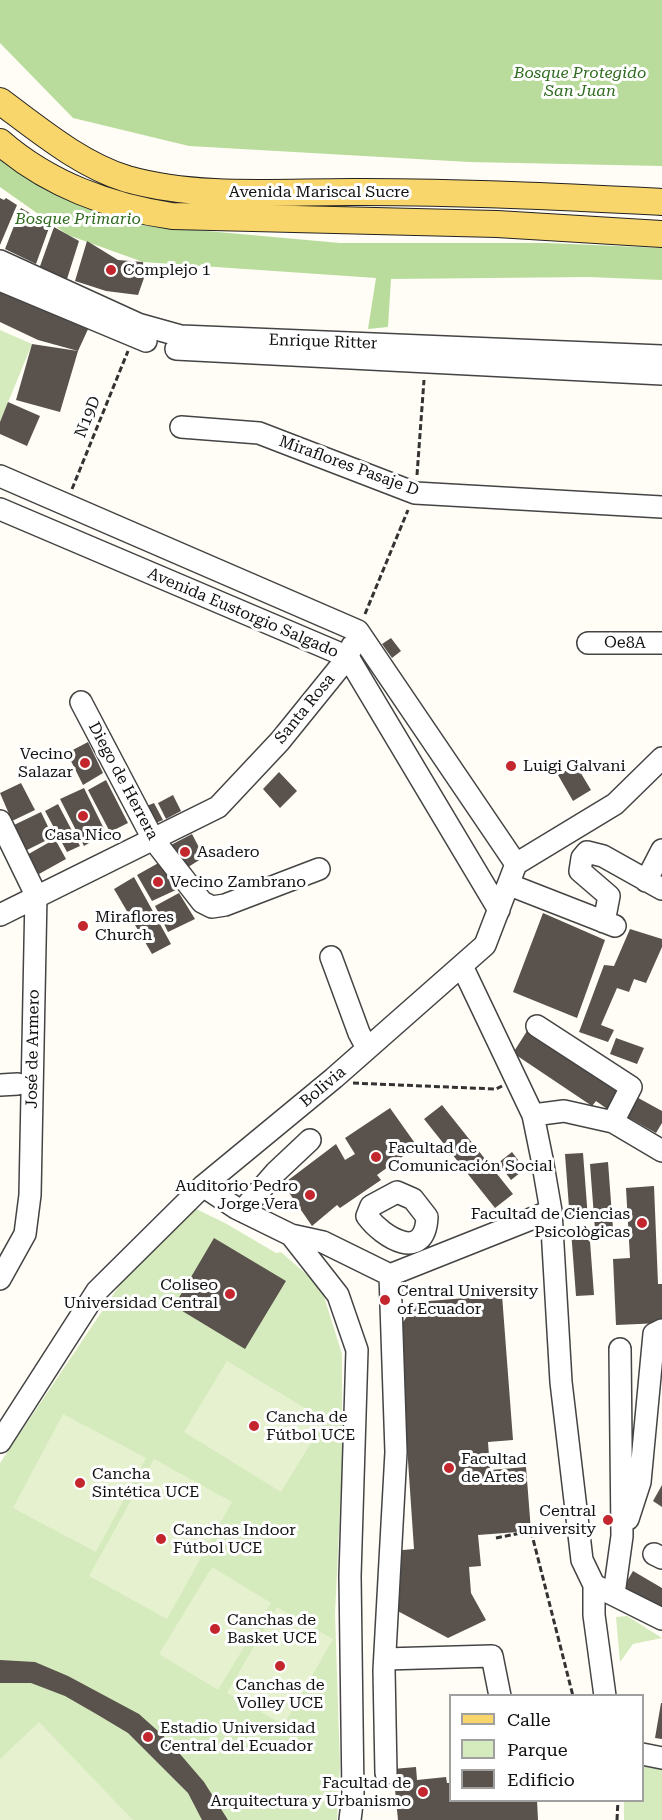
<!DOCTYPE html>
<html>
<head>
<meta charset="utf-8">
<style>
	body { margin:0 }
	#map { position:relative; width:662px; height:1820px; overflow:hidden; background:#fffdf5; font-family:"Roboto Serif",serif }
	canvas { display:block }
	.legend { position:absolute; left:449px; top:1694px; width:195px; height:108px; box-sizing:border-box; background:#fff; border:2px solid #a0a0a0; margin:0; padding:8px 10px; list-style:none; font-size:18px; color:#111 }
	.legend li { display:flex; align-items:center; gap:12px; height:30px }
	.legend b { width:30px; border:2px solid #a0a0a0 }
</style>
</head>
<body>
<div id="map">
<canvas width="662" height="1820"></canvas>
<ul class="legend">
<li><b style="height:8px;background:#f9d66b"></b>Calle</li>
<li><b style="height:16px;background:#d5ebbd"></b>Parque</li>
<li><b style="height:16px;background:#5a524d"></b>Edificio</li>
</ul>
</div>
<script>
const c = document.querySelector('canvas').getContext('2d');
c.lineJoin = 'round';
function fillPath(path, color) { c.fillStyle = color; c.fill(path, 'evenodd'); }
function stroke(path, color, width, dash) { c.strokeStyle = color; c.lineWidth = width; c.lineCap = dash ? 'butt' : 'round'; c.setLineDash(dash || []); c.stroke(path); }
function label(font, color, halo, rows, align = 'center') {
  c.font = font + ' "Roboto Serif",serif'; c.lineWidth = 6; c.setLineDash([]); c.textBaseline = 'middle'; c.strokeStyle = halo; c.fillStyle = color; for (const [text, x, y, turn = 0] of rows) {
    c.save(); c.translate(x, y); c.rotate((+turn || 0) * Math.PI / 180); c.textAlign = isNaN(turn) ? turn : align; if (halo) c.strokeText(text, 0, 0); c.fillText(text, 0, 0); c.restore();
  }
}
const green = new Path2D(`
	M0 330 32 344 0 422Z
	M192 1207 225 1223 276 1253 281 1252 321 1287 342 1354V1467L335 1614 340 1765 337 1820H0V1463L127 1274Z
	M627 1616 662 1638 633 1644 620 1662 616 1617Z
	M643 1763 662 1767V1820H624V1801L642 1800Z`);
const forest = new Path2D(`
	M0 0H662V166L469 162 189 146 73 118 0 43Z
	M0 145 64 191 129 224 340 243H547L662 248V280L589 277 391 279 388 327 368 329 376 278 143 262 68 235 0 187Z`);
const pitch = new Path2D(`
	M227 1361 325 1420 281 1492 184 1432Z
	M63 1414 146 1458 96 1552 13 1508Z
	M154 1459 232 1502 167 1619 89 1576Z
	M212 1567 271 1603 218 1690 159 1654Z
	M277 1607 333 1639 284 1725 227 1693Z
	M39 1722 133 1820H0V1759Z`);
const building = new Path2D(`
	M0 198 4 200 6 198 17 205 0 245Z
	M21 208 50 225 36 264 5 249Z
	M54 227 79 241 67 279 39 269Z
	M87 241 118 260 143 262 144 278 138 295 106 291 75 281Z
	M0 290 89 327 78 351 60 412 16 400 32 344 78 351 38 340 0 322Z
	M8 402 40 416 27 446 0 434V422Z
	M391 638 401 651 392 658 382 644Z
	M88 742 103 773 83 785 67 753Z
	M576 765 591 790 573 801 558 775Z
	M279 772 297 791 280 808 263 789Z
	M106 780 128 823 110 832 88 790Z
	M21 783 35 810 12 821 0 793Z
	M84 788 106 833 84 846 60 799Z
	M173 795 181 811 166 819 158 803Z
	M154 803 163 820 151 825 142 808Z
	M58 804 80 846 67 852 45 811Z
	M41 812 53 837 25 851 14 825Z
	M192 834 204 857 182 871 165 848Z
	M55 839 66 859 39 874 25 856Z
	M162 861 178 889 152 901 137 875Z
	M134 877 171 944 152 954 114 889Z
	M179 893 195 919 168 932 155 906Z
	M543 913 605 940 577 1018 513 992Z
	M630 929 662 939V947L646 983 634 979 629 992 617 988 601 1025 614 1030 608 1042 579 1032 604 965 614 966Z
	M527 1031 623 1092 610 1111 596 1101 592 1106 513 1053Z
	M616 1038 644 1048 637 1064 610 1054Z
	M631 1094 662 1111V1123L656 1133 620 1113Z
	M442 1105 513 1194 495 1208 424 1119Z
	M390 1108 417 1146 377 1175 381 1180 340 1208 337 1205 312 1226 283 1184 336 1144 345 1160 355 1154 345 1138Z
	M512 1152 525 1169 511 1180 498 1163Z
	M583 1153 588 1219 570 1221 565 1154Z
	M608 1162 613 1229 595 1230 590 1164Z
	M654 1186 658 1284H662V1323L616 1325 613 1259 630 1258 626 1188Z
	M589 1228 594 1295 576 1296 571 1230Z
	M214 1238 286 1281 245 1349 174 1306Z
	M502 1295 513 1440 488 1442 490 1470 526 1467 531 1531 478 1535 481 1566 469 1567 471 1593 486 1620 448 1638 394 1609 392 1551 414 1549 399 1328 417 1302Z
	M662 1485V1507L653 1501Z
	M633 1571 662 1588V1616L620 1593Z
	M0 1660 35 1662 68 1676 139 1714 168 1740 204 1782 228 1820H202L188 1793 128 1733 98 1715 65 1696 31 1683H0Z
	M661 1703H662V1739L655 1738Z
	M416 1767 417 1780 446 1777 447 1783H450V1800H537L538 1820H398L393 1769Z`);
const path = new Path2D(`
	M417 475 424 380
	M72 489 128 351
	M365 614 408 510
	M353 1083 496 1089 502 1086
	M496 1538 531 1531 573 1696
	M617 1820 618 1800`);
const minor = new Path2D(`
	M0 261 138 324 181 336 662 356
	M0 280 146 341
	M176 349 662 374
	M181 427 259 433 415 493 662 507
	M0 476 358 631 516 864
	M0 509 348 657 499 910
	M588 643H662
	M81 702 153 839 202 902 212 907 225 905 319 869
	M0 821 36 895 30 1195 25 1234 0 1279
	M646 881 662 850
	M510 885 615 926
	M0 915 218 807 280 741 348 657 352 646
	M604 922 609 896 580 871 582 858 587 852 603 856 662 889
	M331 957 359 1033 367 1048
	M462 966 533 1115 542 1159 551 1211 561 1382 582 1560 594 1585 662 1619
	M537 1026 631 1087 613 1122
	M0 1085 18 1084
	M533 1115 564 1111 613 1122 662 1151
	M203 1186 236 1208 291 1235 338 1295 357 1350 350 1576 353 1795 350 1820
	M397 1192 413 1199 427 1217C425 1263 383 1238 367 1216L371 1206Z
	M242 1211 276 1172 310 1140
	M291 1235 323 1242 390 1275 551 1211
	M0 1442 97 1291 203 1186 334 1078 485 945 516 864 615 804 662 758
	M628 1519 640 1482 654 1334 662 1330
	M654 1554 662 1558
	M594 1585V1615L605 1696
	M614 1594 622 1536 620 1349
	M385 1659 492 1656 500 1696
	M642 1754 662 1758
	M386 1773 384 1670 396 1452 390 1275`);
const major = new Path2D(`
	M0 101C39 130 81 165 127 179 202 200 286 191 363 192 463 192 562 197 662 202
	M0 142C48 184 110 207 172 216L497 224 662 234`);
const markers = [
	[111,270,6,"#c4262e"],
	[85,763,6,"#c4262e"],
	[511,766,6,"#c4262e"],
	[83,816,6,"#c4262e"],
	[185,852,6,"#c4262e"],
	[158,882,6,"#c4262e"],
	[83,926,6,"#c4262e"],
	[376,1157,6,"#c4262e"],
	[310,1195,6,"#c4262e"],
	[642,1223,6,"#c4262e"],
	[230,1294,6,"#c4262e"],
	[385,1300,6,"#c4262e"],
	[254,1426,6,"#c4262e"],
	[449,1468,6,"#c4262e"],
	[80,1483,6,"#c4262e"],
	[608,1520,6,"#c4262e"],
	[161,1539,6,"#c4262e"],
	[215,1629,6,"#c4262e"],
	[280,1666,6,"#c4262e"],
	[148,1737,6,"#c4262e"],
	[423,1792,6,"#c4262e"]
];
const parkNames = [
	["Bosque Protegido",580,73],
	["San Juan",580,91],
	["Bosque Primario",78,219]
];
const streetNames = [
	["Avenida Mariscal Sucre",319,192],
	["Enrique Ritter",323,342,2],
	["N19D",88,417,-68],
	["Miraflores Pasaje D",349,466,20],
	["Avenida Eustorgio Salgado",243,613,23],
	["Oe8A",625,643,1],
	["Santa Rosa",305,709,-51],
	["Diego de Herrera",123,781,62],
	["José de Armero",33,1049,-89],
	["Bolivia",323,1087,-40]
];
const poiNames = [
	["Complejo 1",123,270],
	["Vecino",73,754,"right"],
	["Salazar",73,772,"right"],
	["Luigi Galvani",523,766],
	["Casa Nico",83,835,"center"],
	["Asadero",197,852],
	["Vecino Zambrano",170,882],
	["Miraflores",95,917],
	["Church",95,935],
	["Facultad de",388,1148],
	["Comunicación Social",388,1166],
	["Auditorio Pedro",298,1186,"right"],
	["Jorge Vera",298,1204,"right"],
	["Facultad de Ciencias",630,1214,"right"],
	["Psicològicas",630,1232,"right"],
	["Coliseo",218,1285,"right"],
	["Universidad Central",218,1303,"right"],
	["Central University",397,1291],
	["of Ecuador",397,1309],
	["Cancha de",266,1417],
	["Fútbol UCE",266,1435],
	["Facultad",461,1459],
	["de Artes",461,1477],
	["Cancha",92,1474],
	["Sintética UCE",92,1492],
	["Central",596,1511,"right"],
	["university",596,1529,"right"],
	["Canchas Indoor",173,1530],
	["Fútbol UCE",173,1548],
	["Canchas de",227,1620],
	["Basket UCE",227,1638],
	["Canchas de",280,1685,"center"],
	["Volley UCE",280,1703,"center"],
	["Estadio Universidad",160,1728],
	["Central del Ecuador",160,1746],
	["Facultad de",411,1783,"right"],
	["Arquitectura y Urbanismo",411,1801,"right"]
];
fillPath(green, '#d5ebbd');
fillPath(forest, '#b9dc9c');
fillPath(pitch, '#e6f2cf');
fillPath(building, '#5a524d');
stroke(minor, '#444', 24);
stroke(major, '#222', 28);
stroke(path, '#333', 3, [6, 3]);
stroke(minor, '#fff', 21);
stroke(major, '#f9d66b', 26);
for (const [x, y, r, color] of markers) { const dot = new Path2D(); dot.arc(x, y, r, 0, 2 * Math.PI); c.fillStyle = color; c.fill(dot); stroke(dot, '#fff', 2); }
label('italic 16px', '#2f6b1f', '#fff', parkNames);
label('16px', '#111', '#fff', streetNames);
label('16px', '#111', '#fff', poiNames, 'left');
</script>
</body>
</html>
